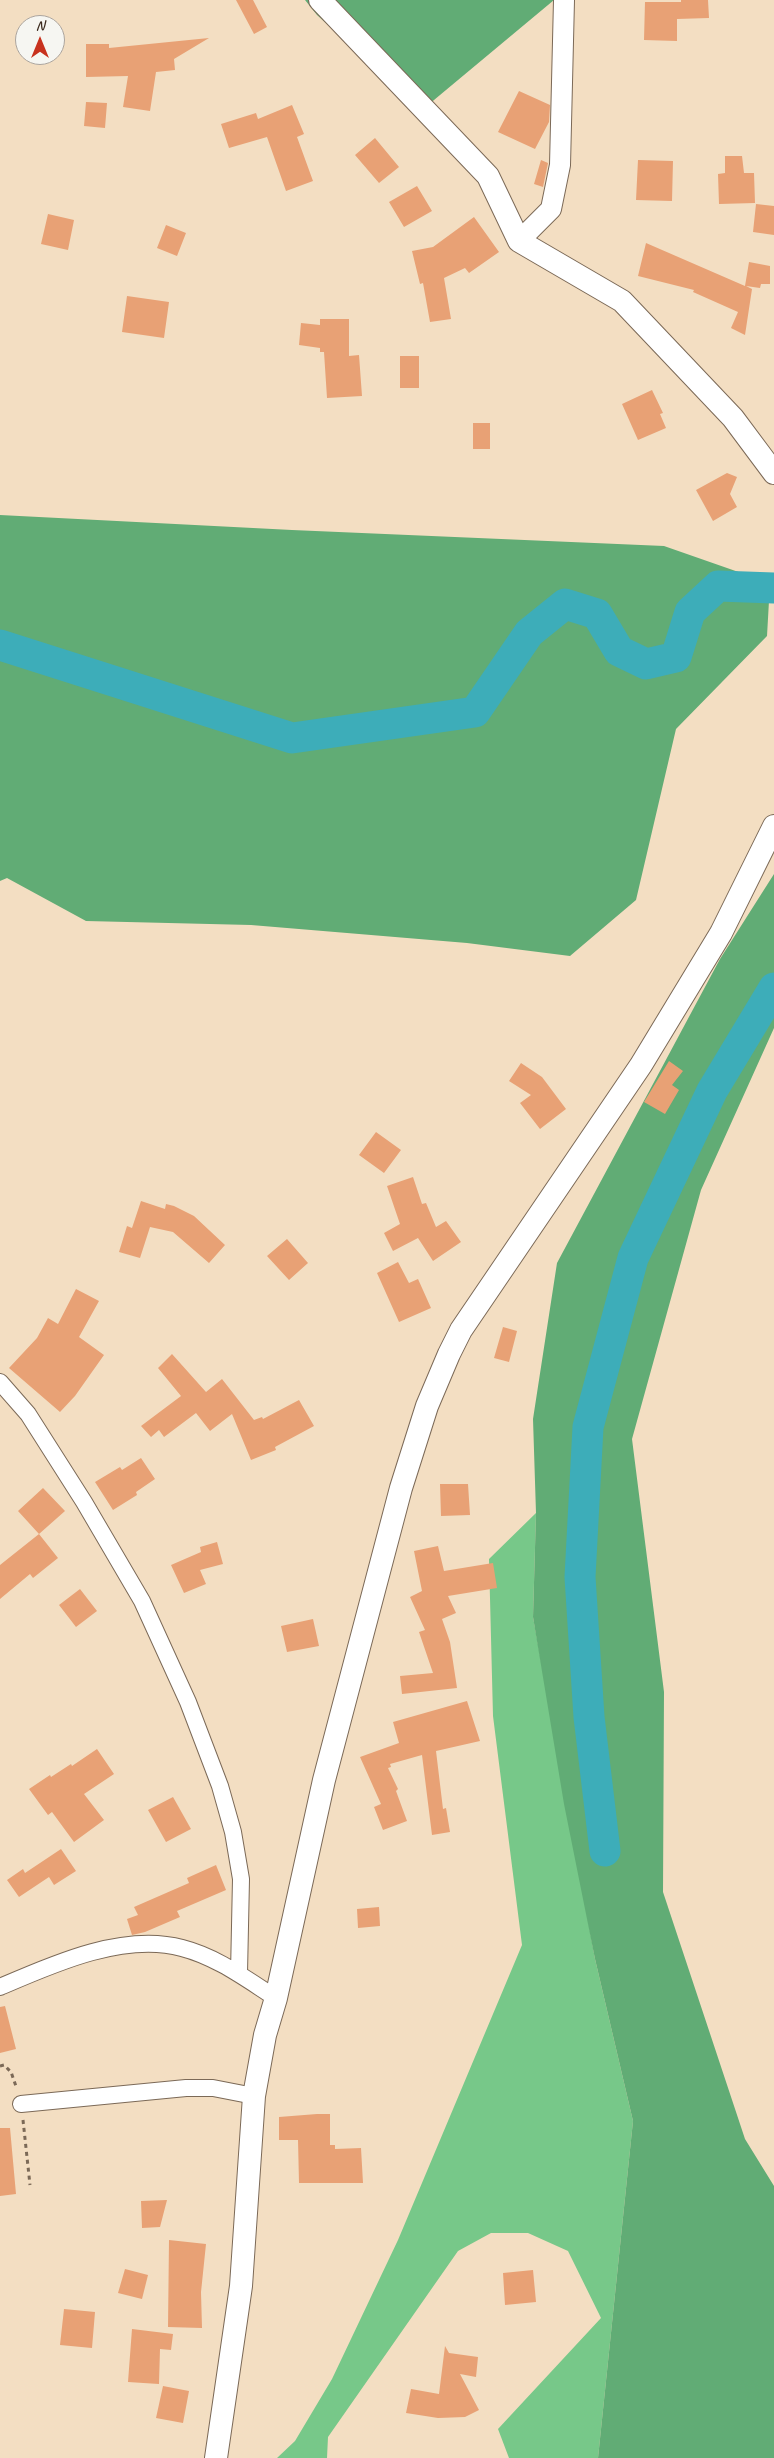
<!DOCTYPE html>
<html>
<head>
<meta charset="utf-8">
<style>
	body { margin:0 }
	#map { position:relative; width:774px; height:2458px; overflow:hidden; background:#f3dec2; font-family:Caveat,sans-serif }
	canvas { display:block }
	.north { position:absolute; left:15px; top:15px; width:50px; height:50px; box-sizing:border-box; background:#f6f6f2; border:1px solid #aba49d; border-radius:50%; rotate:0deg; font-size:14px; font-weight:700; line-height:20px; text-align:center; color:#3b2a1e }
	.north::after { content:''; display:block; margin:auto; width:18px; height:22px; background:#c8321e; clip-path:polygon(50% 0,100% 100%,50% 72%,0 100%) }
</style>
</head>
<body>
<div id="map">
<canvas width="774" height="2458"></canvas>
<div class="north">N</div>
</div>
<script>
const c = document.querySelector('canvas').getContext('2d');
c.lineJoin = 'round';
function fillPath(path, color) { c.fillStyle = color; c.fill(path, 'evenodd'); }
function stroke(path, color, width, dash) { c.strokeStyle = color; c.lineWidth = width; c.lineCap = dash ? 'butt' : 'round'; c.setLineDash(dash || []); c.stroke(path); }
const green = new Path2D(`
	M536 1513 533 1617 595 1959 633 2121 598 2458H509L498 2429 601 2318 568 2251 528 2233H491L458 2251 328 2437 327 2458H277L295 2441 332 2379 398 2240 522 1945 493 1716 489 1559Z`);
const forest = new Path2D(`
	M305 0H554L422 110 317 15Z
	M0 515 292 530 664 546 770 583 767 636 676 729 636 900 570 956 467 943 251 925 86 921 7 878 0 881Z
	M774 874V1028L701 1190 632 1439 664 1692 663 1892 745 2139 774 2186V2458H598L633 2121 595 1959 564 1804 533 1617 536 1513 533 1419 557 1263 720 959Z`);
const river = new Path2D(`
	M0 645 292 738 475 712 529 633 565 604 597 614 619 651 646 664 676 657 690 612 718 586 774 588
	M605 1851 589 1717 580 1577 588 1427 633 1258 712 1091 774 988`);
const building = new Path2D(`
	M236 0H253L267 27 254 34Z
	M681 0H708L709 18 677 19V41L644 40 645 2H681Z
	M209 38 174 59 175 70 156 72 150 111 123 107 128 76 86 77V44H109V48Z
	M519 91 550 105 549 122 535 149 498 132Z
	M86 102 107 103 105 128 84 126Z
	M292 105 304 134 297 137 313 181 286 191 267 137 229 148 221 124 256 113 258 119Z
	M375 138 399 167 379 183 355 155Z
	M725 156H742L744 173H754L755 203 719 204 718 174 725 173Z
	M541 160 548 163 543 187 534 184Z
	M638 160 673 161 672 201 636 200Z
	M417 186 432 211 404 227 389 202Z
	M756 204 774 206V235L753 232Z
	M48 214 74 220 68 250 41 244Z
	M474 217 499 252 469 273 465 268 444 278 451 319 430 322 423 283 420 284 412 251 433 247Z
	M166 225 186 233 177 256 157 248Z
	M646 243 745 286 749 262 770 266V284H761L760 288 746 286 752 289 745 335 731 328 738 312 693 292 694 290 638 276Z
	M127 296 169 302 164 338 122 332Z
	M320 319H349V356L359 355 362 396 327 398 324 352H320V348L299 345 301 323 320 325Z
	M400 356H419V388H400Z
	M652 390 663 413 660 414 666 428 638 440 622 404Z
	M473 423H490V449H473Z
	M727 473 737 477 730 494 737 507 713 521 696 490Z
	M669 1061 683 1071 672 1085 679 1090 665 1114 644 1102Z
	M521 1063 542 1077 566 1109 540 1129 520 1103 531 1095 509 1081Z
	M376 1132 401 1150 384 1173 359 1155Z
	M413 1177 422 1204 426 1203 436 1227 446 1221 461 1242 433 1261 418 1238 393 1251 384 1233 400 1224 387 1186Z
	M141 1201 165 1209 166 1204 174 1206 194 1216 225 1245 209 1263 173 1232 150 1227 140 1258 119 1252 127 1226 132 1228Z
	M287 1239 308 1263 289 1280 267 1256Z
	M398 1262 409 1283 418 1279 431 1308 399 1322 377 1273Z
	M76 1289 99 1301 79 1337 104 1355 75 1396 60 1412 9 1368 37 1338 48 1318 58 1324Z
	M503 1327 517 1331 509 1362 494 1358Z
	M172 1354 206 1392 222 1379 254 1420 262 1417 263 1419 299 1400 314 1426 275 1447 276 1450 251 1460 232 1414 210 1431 196 1413 164 1437 159 1430 151 1437 141 1426 181 1396 158 1368Z
	M141 1458 155 1479 136 1492 137 1495 113 1510 95 1482 120 1467 122 1470Z
	M440 1484H468L470 1515 441 1516Z
	M43 1488 65 1511 39 1534 18 1511Z
	M39 1534 58 1558 33 1578 30 1574 0 1599V1565Z
	M217 1542 223 1564 200 1570 206 1584 184 1593 171 1565 201 1552 200 1547Z
	M438 1546 444 1571 493 1563 497 1588 448 1596 456 1613 442 1619 450 1642 457 1688 402 1694 400 1676 433 1673 419 1632 425 1630 410 1597 422 1591 414 1551Z
	M80 1589 97 1611 76 1627 59 1605Z
	M313 1619 319 1646 287 1652 281 1626Z
	M467 1701 480 1741 436 1751 443 1809 446 1808 450 1832 432 1835 422 1755 390 1764 391 1767 388 1768 398 1789 396 1791 407 1821 383 1830 374 1807 381 1804 360 1757 399 1743 393 1722Z
	M97 1749 114 1774 84 1794 104 1820 74 1842 52 1812 48 1815 29 1789 50 1775 51 1777 71 1764 72 1766Z
	M173 1797 191 1829 166 1842 148 1810Z
	M61 1849 76 1871 54 1885 49 1877 19 1897 7 1880 23 1869 25 1873Z
	M216 1865 226 1890 177 1911 180 1917 145 1932 132 1935 127 1919 138 1915 134 1907 189 1883 187 1878Z
	M379 1907 380 1926 358 1928 357 1909Z
	M5 2006 16 2049 0 2053V2007Z
	M317 2114H330V2145H335V2149L361 2148 363 2183H299L298 2140H279V2117Z
	M0 2128H10L16 2194 0 2196Z
	M167 2200 160 2227 142 2228 141 2201Z
	M169 2240 206 2244 201 2292 202 2328 168 2327Z
	M125 2269 148 2275 142 2299 118 2293Z
	M533 2270 536 2302 505 2305 503 2273Z
	M64 2309 95 2312 92 2348 60 2345Z
	M132 2329 173 2334 171 2350 160 2349 159 2384 128 2382Z
	M445 2346 449 2353 478 2357 476 2377 460 2374 479 2410 465 2417 438 2418 406 2413 411 2389 439 2394Z
	M163 2386 189 2391 183 2423 156 2418Z`);
const path = new Path2D(`
	M0 2066 4 2065 11 2072 17 2089
	M23 2120 30 2185`);
const minor = new Path2D(`
	M0 1382 28 1414 84 1502 142 1601 188 1702 220 1786 233 1832 241 1879 239 1973
	M0 1987C53 1964 124 1932 182 1948 217 1957 246 1979 276 1998
	M21 2104 186 2088H213L254 2096`);
const tertiary = new Path2D(`
	M519 241 551 209 560 165 564 0`);
const secondary = new Path2D(`
	M320 0 488 176 519 241 622 301 733 418 774 473
	M216 2458 241 2286 254 2096 265 2035 276 1998 324 1780 401 1488 427 1406 449 1354 461 1330 641 1065 721 933 774 826`);
fillPath(green, '#77c889');
fillPath(forest, '#61ac75');
stroke(river, '#3dadb9', 31);
fillPath(building, '#e8a175');
stroke(minor, '#7b6957', 18);
stroke(tertiary, '#7b6957', 22);
stroke(secondary, '#7b6957', 24);
stroke(path, '#7b6957', 3, [4, 4]);
stroke(minor, '#fff', 16);
stroke(tertiary, '#fff', 20);
stroke(secondary, '#fff', 22);
</script>
</body>
</html>
